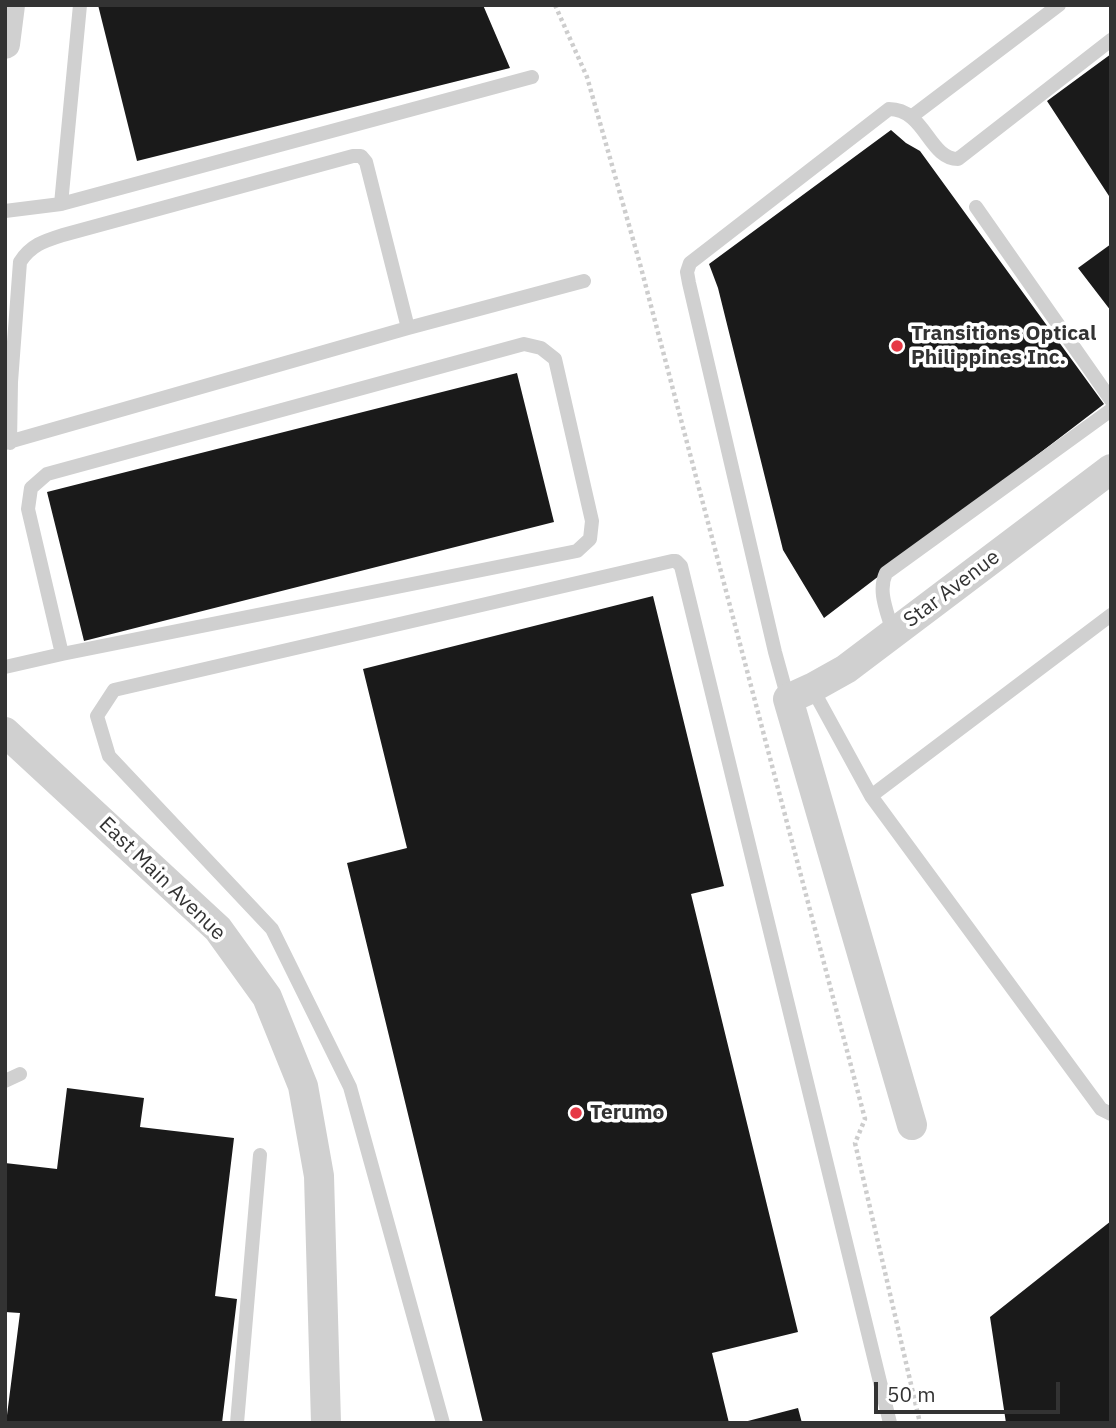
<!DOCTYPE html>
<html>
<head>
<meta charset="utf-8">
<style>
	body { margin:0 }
	#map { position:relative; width:1116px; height:1428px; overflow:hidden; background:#fff; font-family:"IBM Plex Sans",sans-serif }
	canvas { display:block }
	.frame { position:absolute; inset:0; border:7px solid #333; pointer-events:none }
	.scale { position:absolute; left:874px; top:1382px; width:186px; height:32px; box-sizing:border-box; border:4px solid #333; border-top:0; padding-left:9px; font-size:21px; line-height:24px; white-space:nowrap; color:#333; -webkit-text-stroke:5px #fff; paint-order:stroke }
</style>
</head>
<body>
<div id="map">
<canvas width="1116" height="1428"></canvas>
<div class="frame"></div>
<div class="scale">50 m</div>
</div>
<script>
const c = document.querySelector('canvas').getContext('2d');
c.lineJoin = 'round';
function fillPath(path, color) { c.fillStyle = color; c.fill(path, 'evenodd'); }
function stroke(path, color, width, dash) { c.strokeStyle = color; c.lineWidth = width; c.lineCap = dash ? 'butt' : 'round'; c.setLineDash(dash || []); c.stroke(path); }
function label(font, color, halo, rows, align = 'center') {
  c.font = font + ' "IBM Plex Sans",sans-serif'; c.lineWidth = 7; c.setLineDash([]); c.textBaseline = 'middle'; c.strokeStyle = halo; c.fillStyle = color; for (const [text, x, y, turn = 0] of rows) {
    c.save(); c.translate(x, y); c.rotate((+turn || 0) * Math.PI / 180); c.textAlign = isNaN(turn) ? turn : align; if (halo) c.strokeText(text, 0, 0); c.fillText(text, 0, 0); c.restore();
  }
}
const building = new Path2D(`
	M98 5H483L510 68 137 161Z
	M1111 54V195L1109 196 1047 101Z
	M891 130 906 143 920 151 1104 404 824 618 783 550 718 288 709 264Z
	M1111 244V311L1078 268Z
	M517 373 554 522 84 641 47 492Z
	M653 596 724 886 691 894 798 1332 712 1353 729 1423H483L347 863 407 848 363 669Z
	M67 1088 144 1098 140 1127 234 1138 215 1296 237 1299 222 1423H6L20 1313 5 1312V1163L57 1169Z
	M1111 1221V1423H1006L990 1317Z
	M798 1408 802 1423H744V1422Z`);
const path = new Path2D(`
	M555 5 587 77 640 264 865 1119 855 1143 920 1423`);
const lane = new Path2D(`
	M911 117 1059 5
	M61 204 80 5
	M976 207 1111 400
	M5 211 61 204 532 77
	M5 443 408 328 584 281
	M10 443 11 382 20 262C31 245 44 241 63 235L353 156H361L366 162 408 328
	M893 633C888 613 877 592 886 573L1111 410
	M5 667 62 654 577 551 590 539 592 521 555 359 541 348 524 344 47 474 31 488 28 509 62 654
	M812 688 871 796 1101 1109 1111 1114
	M788 699 775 652 689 283 687 272 690 263 889 109C925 109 929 159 958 159L1111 40
	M871 796 1111 615
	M5 1081 20 1074
	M237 1423 260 1155
	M443 1423 350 1087 272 929 109 756 97 716 114 690 672 561H676L681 566 890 1423`);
const street = new Path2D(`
	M5 44 10 5
	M5 732 218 929 267 997 303 1086 319 1176 326 1423
	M912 1125 788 699 812 688 846 669 1111 469`);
const markers = [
	[897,346,7,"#e63946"],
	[576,1113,7,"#e63946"]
];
const poiNames = [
	["Transitions Optical",911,334],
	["Philippines Inc.",911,358],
	["Terumo",590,1113]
];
const streetNames = [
	["Star Avenue",952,589,-37],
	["East Main Avenue",162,879,44]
];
fillPath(building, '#1a1a1a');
stroke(path, '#cdcdcd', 4.5, [3.5, 3.5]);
stroke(lane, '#d0d0d0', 14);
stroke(street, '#d0d0d0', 30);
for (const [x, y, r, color] of markers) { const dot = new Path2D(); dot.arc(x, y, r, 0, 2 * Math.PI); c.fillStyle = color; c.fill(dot); stroke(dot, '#fff', 2.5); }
label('bold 21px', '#333', '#fff', poiNames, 'left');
label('21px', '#333', '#fff', streetNames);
</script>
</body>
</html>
